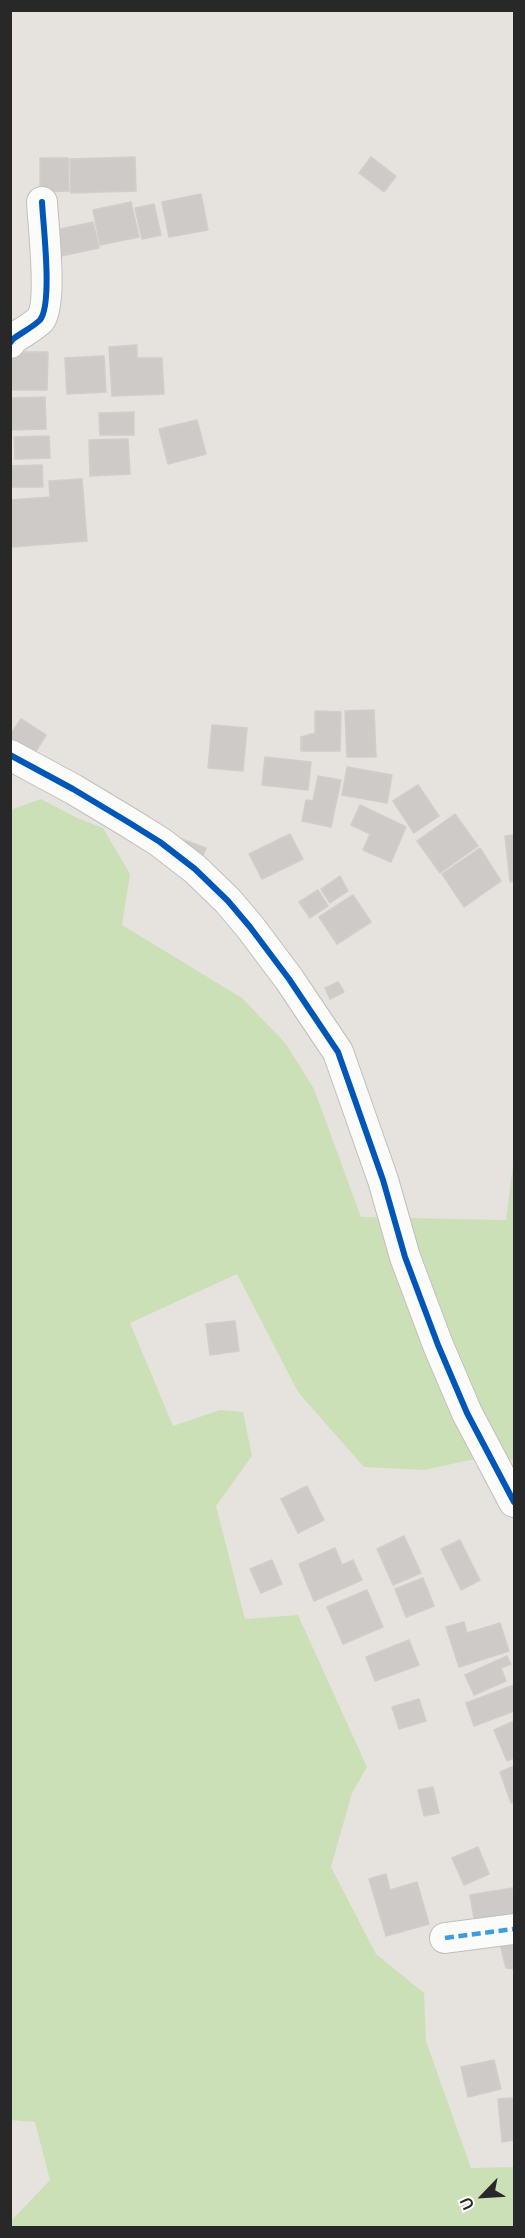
<!DOCTYPE html>
<html>
<head>
<meta charset="utf-8">
<style>
	body { margin:0 }
	#map { position:relative; width:525px; height:2238px; overflow:hidden; background:#e6e2de; font-family:Lato,sans-serif }
	canvas { display:block }
	.frame { position:absolute; inset:0; border:12px solid #282828; pointer-events:none }
	.north { position:absolute; left:453px; top:2166px; width:60px; height:60px; -webkit-text-stroke:4px #fff; paint-order:stroke; rotate:245deg; font-size:16px; font-weight:700; line-height:24px; text-align:center; color:#282828 }
	.north::after { content:''; display:block; margin:auto; width:21px; height:27px; background:#282828; clip-path:polygon(50% 0,100% 100%,50% 72%,0 100%) }
</style>
</head>
<body>
<div id="map">
<canvas width="525" height="2238"></canvas>
<div class="frame"></div>
<div class="north">U</div>
</div>
<script>
const c = document.querySelector('canvas').getContext('2d');
c.lineJoin = 'round';
function fillPath(path, color) { c.fillStyle = color; c.fill(path, 'evenodd'); }
function stroke(path, color, width, dash) { c.strokeStyle = color; c.lineWidth = width; c.lineCap = dash ? 'butt' : 'round'; c.setLineDash(dash || []); c.stroke(path); }
const green = new Path2D(`
	M41 799 75 817 103 828 130 874 122 925 242 998 286 1044 314 1089 361 1217 506 1220 514 1157V1460H470L424 1470 364 1467 298 1392 237 1274 130 1323 173 1426 220 1410 243 1412 252 1456 216 1506 245 1619 298 1615 367 1767 352 1793 331 1867 376 1954 424 1993 426 2041 471 2168 514 2167V2227L11 2228 10 2222 50 2180 35 2122 10 2120V810Z`);
const building = new Path2D(`
	M135 157 136 191 71 193 70 159Z
	M371 157 396 176 384 192 359 173Z
	M40 158H68L69 191 40 192Z
	M201 194 208 230 169 237 162 202Z
	M131 202 139 237 100 245 93 210Z
	M154 204 161 235 142 239 135 208Z
	M93 222 99 248 61 256 56 230Z
	M137 345V358H162L164 394 112 396 109 347Z
	M11 352H48L47 390H11Z
	M104 356 106 392 67 394 65 358Z
	M45 397 46 429 10 430V398Z
	M134 412V435H100L99 413Z
	M197 420 206 454 168 464 159 429Z
	M49 436 50 458 15 459 14 437Z
	M128 439 130 474 90 476 89 440Z
	M42 465 43 487H10V466Z
	M82 479 87 541 11 547 10 500 50 497 49 481Z
	M374 710 376 757H347L345 711Z
	M315 711 341 712 340 751H301V737L315 733Z
	M21 719 46 735 30 761 10 748V735Z
	M212 725 247 728 243 771 208 768Z
	M265 757 311 762 308 790 262 785Z
	M347 767 392 775 387 803 342 795Z
	M318 776 341 780 331 827 302 821 306 800 313 801Z
	M418 785 439 816 414 833 393 801Z
	M360 805 406 827 391 862 363 850 370 834 351 825Z
	M455 814 478 846 440 873 417 841Z
	M290 834 303 859 262 879 249 854Z
	M514 835V881L510 882 505 836Z
	M179 838 206 848 201 861Z
	M480 848 501 881 464 907 442 874Z
	M340 876 348 891 330 903 321 889Z
	M318 890 328 906 310 918 299 902Z
	M353 895 371 922 337 944 319 917Z
	M338 982 344 992 330 999 325 988Z
	M235 1321 239 1351 210 1355 206 1324Z
	M307 1486 324 1520 298 1533 281 1499Z
	M404 1536 421 1573 393 1585 377 1549Z
	M460 1540 480 1580 461 1590 441 1549Z
	M335 1548 342 1565 353 1560 362 1580 314 1601 299 1564Z
	M272 1560 282 1584 261 1593 250 1569Z
	M423 1578 434 1606 406 1617 395 1589Z
	M367 1590 383 1627 343 1644 327 1607Z
	M464 1622 467 1633 500 1623 509 1651 459 1667 446 1627Z
	M409 1640 419 1665 375 1681 366 1657Z
	M507 1656 511 1664 501 1668 506 1681 474 1695 465 1675Z
	M514 1685V1711L474 1726 466 1703Z
	M419 1699 426 1721 399 1729 392 1707Z
	M514 1721V1758L507 1761 494 1730Z
	M514 1766V1802L511 1803 500 1772Z
	M433 1787 439 1813 424 1816 418 1790Z
	M478 1847 489 1874 464 1885 452 1858Z
	M386 1874 390 1890 417 1882 429 1924 386 1936 369 1879Z
	M513 1888 514 1918 475 1924 470 1895Z
	M498 1936H514V1969L506 1968Z
	M494 2060 501 2089 468 2097 461 2067Z
	M514 2098V2140L502 2142 498 2099Z`);
const street = new Path2D(`
	M10 343 13 339C21 333 33 327 40 320 53 304 43 224 42 202
	M10 755 73 789 128 822 160 842 195 869 228 901 250 927 289 979 338 1052 383 1180 405 1257 438 1345 467 1413 514 1502
	M445 1938 514 1929`);
const quiet = new Path2D(`
	M445 1938 514 1929`);
const cycleway = new Path2D(`
	M10 343 13 339C21 333 33 327 40 320 53 304 43 224 42 202
	M10 755 73 789 128 822 160 842 195 869 228 901 250 927 289 979 338 1052 383 1180 405 1257 438 1345 467 1413 514 1502`);
fillPath(green, '#cce0b8');
fillPath(building, '#cdcac8');
stroke(building, '#d1ceca', 1.5);
stroke(street, '#c0bfbf', 32);
stroke(street, '#fbfbfa', 30);
stroke(quiet, '#3d9ce0', 4.5, [9, 4.5]);
stroke(cycleway, '#0057b8', 6);
</script>
</body>
</html>
